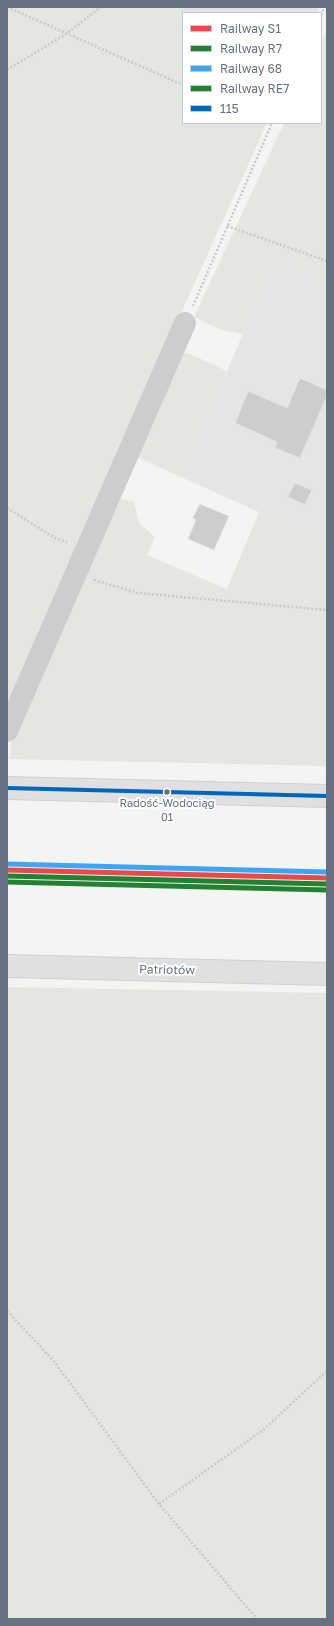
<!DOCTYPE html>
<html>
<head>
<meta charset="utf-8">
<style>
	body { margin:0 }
	#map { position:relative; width:334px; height:1626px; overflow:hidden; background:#f4f4f3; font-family:"Golos Text",sans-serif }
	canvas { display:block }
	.frame { position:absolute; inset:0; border:8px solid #667281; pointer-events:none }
	.legend { position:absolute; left:182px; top:12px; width:140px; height:112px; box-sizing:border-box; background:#fff; border:1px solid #c2c7cd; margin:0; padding:5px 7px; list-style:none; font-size:12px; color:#667281 }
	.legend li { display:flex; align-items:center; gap:8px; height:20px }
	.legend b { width:20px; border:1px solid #c2c7cd }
</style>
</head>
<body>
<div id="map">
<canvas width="334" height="1626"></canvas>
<div class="frame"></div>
<ul class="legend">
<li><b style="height:5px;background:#e74a4a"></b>Railway S1</li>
<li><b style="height:5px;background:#238132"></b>Railway R7</li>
<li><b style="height:5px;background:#3ea5f4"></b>Railway 68</li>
<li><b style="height:5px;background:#238132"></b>Railway RE7</li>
<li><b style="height:5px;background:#0065bd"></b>115</li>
</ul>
</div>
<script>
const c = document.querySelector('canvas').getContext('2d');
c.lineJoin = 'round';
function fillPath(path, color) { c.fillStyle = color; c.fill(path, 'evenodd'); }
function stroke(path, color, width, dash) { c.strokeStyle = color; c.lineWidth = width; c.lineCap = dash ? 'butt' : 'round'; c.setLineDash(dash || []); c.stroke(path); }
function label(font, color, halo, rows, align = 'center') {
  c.font = font + ' "Golos Text",sans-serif'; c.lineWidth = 4; c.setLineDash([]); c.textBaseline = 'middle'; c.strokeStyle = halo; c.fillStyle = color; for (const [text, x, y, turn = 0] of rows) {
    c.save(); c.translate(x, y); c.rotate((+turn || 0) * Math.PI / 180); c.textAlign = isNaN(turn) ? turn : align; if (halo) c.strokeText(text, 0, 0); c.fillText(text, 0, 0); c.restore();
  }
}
const built = new Path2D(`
	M275 260 327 282V540L259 512 181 477Z`);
const green = new Path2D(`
	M7 7H320L318 13H183V123H267L182 311 174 323 7 714Z
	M327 30V282L275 260 243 334 221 330 194 317 284 123H321V43Z
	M188 353 227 371 181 477 141 459 135 451 177 354Z
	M120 499 134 502 139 523 155 537 147 555 227 589 259 512 327 540V766L10 759 11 744 16 729Z
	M7 987 327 993V1619H7Z`);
const building = new Path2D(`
	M300 378 327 390V396L300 458 275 448 277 442 235 423 248 391 287 408Z
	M295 483 312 490 305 505 288 497Z
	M200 504 229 516 214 550 188 539 196 520 193 518Z`);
const path = new Path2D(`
	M7 7 183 85
	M321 15 325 7
	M7 70 66 34 101 7
	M227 226 327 261
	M193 306 272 123
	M7 508 55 538 67 542
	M94 580 138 593 327 610
	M7 1311 53 1360 159 1504 257 1619
	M159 1504 263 1430 327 1371`);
const minor = new Path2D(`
	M7 731 185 323`);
const major = new Path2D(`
	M7 788 327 796
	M7 966 327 974`);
const bus1 = new Path2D(`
	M7 788 327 796`);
const rail1 = new Path2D(`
	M7 870 327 878`);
const rail2 = new Path2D(`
	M7 876 327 884`);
const rail3 = new Path2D(`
	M7 864 327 872`);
const rail4 = new Path2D(`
	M7 882 327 890`);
const markers = [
	[167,792,3.5,"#667281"]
];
const busNames = [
	["Radość-Wodociąg",167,804],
	["01",167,818]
];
const streetNames = [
	["Patriotów",167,970,1]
];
fillPath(built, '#e4e6e5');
fillPath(green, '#e4e7e1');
fillPath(building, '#cccece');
stroke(building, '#e3e3e2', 1);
stroke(major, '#d0d0d1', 24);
stroke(path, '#c9caca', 2.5, [2, 2]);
stroke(minor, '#cccdce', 22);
stroke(major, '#e0e0e1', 22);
stroke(bus1, '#0065bd', 4);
stroke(rail1, '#e74a4a', 5);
stroke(rail2, '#238132', 5);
stroke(rail3, '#3ea5f4', 5);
stroke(rail4, '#238132', 5);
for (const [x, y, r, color] of markers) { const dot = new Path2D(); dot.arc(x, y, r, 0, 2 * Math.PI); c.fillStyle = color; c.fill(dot); stroke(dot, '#fff', 1.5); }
label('11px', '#667281', '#fff', busNames);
label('12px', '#667281', '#fff', streetNames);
</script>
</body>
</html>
